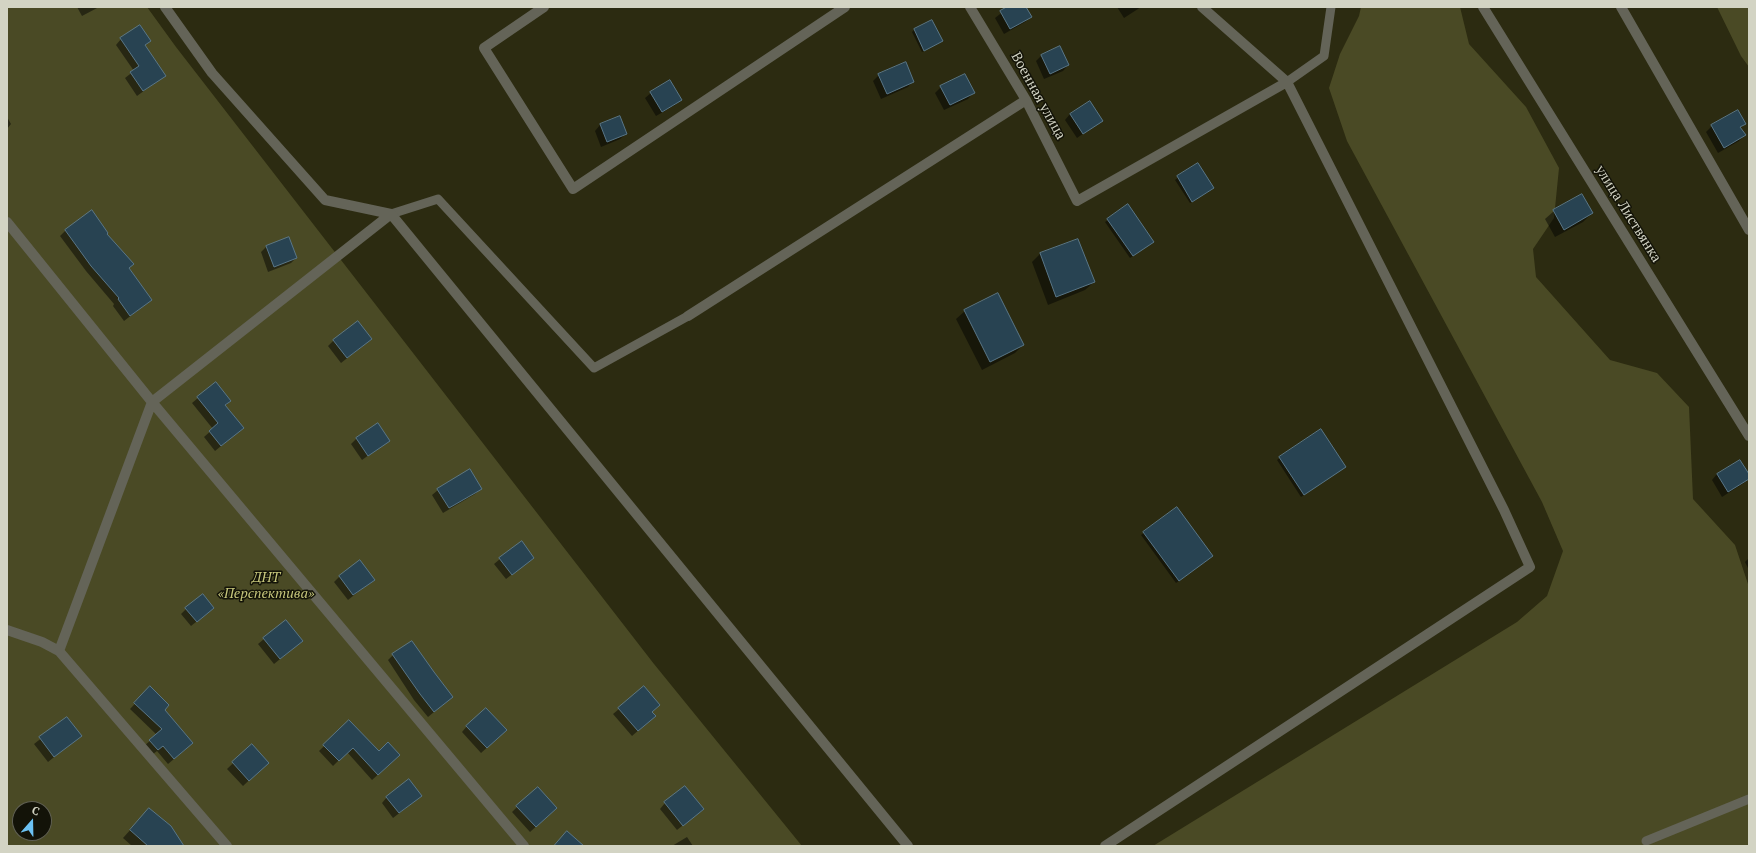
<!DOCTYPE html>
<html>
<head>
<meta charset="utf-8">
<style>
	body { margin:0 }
	#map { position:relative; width:1756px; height:853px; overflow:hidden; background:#2c2b11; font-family:"PT Serif",serif }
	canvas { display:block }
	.frame { position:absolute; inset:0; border:8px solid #d3d4c4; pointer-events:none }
	.north { position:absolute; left:12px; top:801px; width:40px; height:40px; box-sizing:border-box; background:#131308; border:1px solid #606053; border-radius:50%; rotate:20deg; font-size:11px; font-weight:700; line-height:16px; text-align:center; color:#d3d4c4 }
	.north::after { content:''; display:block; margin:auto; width:14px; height:18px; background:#6cc2f3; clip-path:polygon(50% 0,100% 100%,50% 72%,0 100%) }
</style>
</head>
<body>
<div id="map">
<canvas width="1756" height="853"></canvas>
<div class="frame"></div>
<div class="north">С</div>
</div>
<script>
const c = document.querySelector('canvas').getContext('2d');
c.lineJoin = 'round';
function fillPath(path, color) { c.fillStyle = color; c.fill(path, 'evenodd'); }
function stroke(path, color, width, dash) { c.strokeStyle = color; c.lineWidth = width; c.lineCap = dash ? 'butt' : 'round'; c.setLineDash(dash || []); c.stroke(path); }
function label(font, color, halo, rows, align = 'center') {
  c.font = font + ' "PT Serif",serif'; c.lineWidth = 3; c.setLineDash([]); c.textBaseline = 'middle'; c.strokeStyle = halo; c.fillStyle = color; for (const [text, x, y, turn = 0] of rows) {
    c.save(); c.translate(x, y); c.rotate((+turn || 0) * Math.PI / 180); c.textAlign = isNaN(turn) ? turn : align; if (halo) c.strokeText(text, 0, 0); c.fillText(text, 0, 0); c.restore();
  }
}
const green = new Path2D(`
	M7 7H147L176 47 654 664 802 846H7ZM20 809H44V833H20Z
	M1361 7H1460L1469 44 1526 107 1559 168 1554 218 1533 249 1536 277 1610 360 1657 373 1689 407 1693 499 1735 545 1749 587V846H1153L1517 622 1547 596 1563 551 1542 502 1347 141 1329 88 1340 54 1359 16Z
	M1717 7H1749V67L1741 56Z`);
const shadow = new Path2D(`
	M77 7H99L82 16Z
	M1009 7H1025L1030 17 1025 22 1004 34 995 18Z
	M1117 7H1141L1124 18Z
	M914 30 942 41 922 52 912 32Z
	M121 39 150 41 144 46 164 76 137 96 125 78 134 71 116 45Z
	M1041 56 1068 65 1063 71 1044 79 1036 61Z
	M879 75 913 81 908 87 881 99 873 81Z
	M941 87 973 93 968 99 944 110 935 93Z
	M651 93 680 100 675 105 656 116 645 98Z
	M1089 102 1101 121 1077 138 1065 120 1070 114Z
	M1737 111 1745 124 1740 128 1744 135 1739 141 1718 153 1706 132 1712 126Z
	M7 117 11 124 7 129Z
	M620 117 626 134 620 139 601 147 595 131 600 125Z
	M1197 164 1210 191 1190 203 1175 180Z
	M1554 211 1592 213 1583 222 1555 237 1545 219Z
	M1108 220 1150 244 1130 258 1105 222Z
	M66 230 106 234 151 300 124 321 113 306 114 304 86 271 60 236Z
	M1078 240 1094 282 1085 290 1048 305 1032 262 1040 254Z
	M266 247 296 258 291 263 268 272 261 252Z
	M965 311 1023 345 1015 353 982 370 956 319Z
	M334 340 365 344 341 363 328 346Z
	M216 383 230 401 225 406 237 433 215 451 204 437 213 429 192 403Z
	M378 425 388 441 362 460 351 444 356 439Z
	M1320 430 1342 469 1301 497 1277 460Z
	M1717 474 1749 476V479L1744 483 1722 497 1712 480Z
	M480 489 475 494 443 513 432 495 438 490Z
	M1144 533 1209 559 1176 583 1141 535Z
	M533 558 506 579 494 564 500 559Z
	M1749 558V570L1745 562Z
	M340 576 373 580 348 600 334 582Z
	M186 609 207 613 191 626 181 614Z
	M264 639 296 646 274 664 258 644Z
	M393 655 446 702 428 717 414 700 388 660Z
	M150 688 187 748 168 764 157 751 152 755 144 746 157 735 130 709Z
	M619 709 651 712 649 721 632 736 613 714Z
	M67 718 80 736 48 762 34 744Z
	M349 722 379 752 393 761 372 780 347 752 333 766 319 751Z
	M467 726 500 736 481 753 462 732Z
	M252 745 262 768 243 786 227 769Z
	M387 797 415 801 393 818 382 803Z
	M665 803 697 814 677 830 660 809Z
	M517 807 550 814 530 832 512 812Z
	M149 809 183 846H132L123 838Z
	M687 837 693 846H672Z`);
const building = new Path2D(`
	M1007 7H1026L1032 17 1010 29 1000 11Z
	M932 20 943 41 924 51 914 29Z
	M140 25 151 41 145 45 166 76 143 91 130 72 139 66 120 38Z
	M1060 46 1069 65 1050 74 1041 55Z
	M906 62 914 82 887 94 878 74Z
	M965 74 975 93 950 105 940 86Z
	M670 80 682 100 662 112 650 92Z
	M1090 101 1103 121 1083 134 1070 114Z
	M1738 110 1746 124 1740 127 1746 135 1724 148 1711 125Z
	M620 116 627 134 607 142 600 124Z
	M1198 163 1214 188 1192 202 1177 176Z
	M1582 194 1593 213 1564 230 1553 210Z
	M1128 204 1154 242 1133 256 1107 219Z
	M92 210 108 233 107 234 134 264 129 268 152 300 130 316 118 299 119 298 91 266 65 230Z
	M289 237 297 258 274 267 266 246Z
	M1078 239 1095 282 1056 297 1040 253Z
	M998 293 1024 345 990 362 964 310Z
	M358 321 372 339 347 358 333 340Z
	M216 382 231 401 225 405 244 428 221 446 209 431 218 423 197 397Z
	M378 423 390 441 368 456 356 438Z
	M1321 429 1346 467 1304 495 1279 457Z
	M1740 460 1749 474V479L1728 492 1717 474Z
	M470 469 482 489 449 508 437 489Z
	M1177 507 1213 556 1179 581 1143 532Z
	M522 541 534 558 512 575 499 558Z
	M360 560 375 580 353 595 339 576Z
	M203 594 214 608 197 622 185 608Z
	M286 620 303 641 280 659 263 638Z
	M412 641 434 672 453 697 434 712 420 694 392 654Z
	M150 686 169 705 165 710 193 743 174 759 163 746 158 750 149 740 162 729 134 703Z
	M644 686 660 705 652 712 656 716 638 731 618 708Z
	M486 708 507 730 487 748 466 726Z
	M67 717 82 736 54 757 39 737Z
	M349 720 379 751 388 742 400 755 378 775 353 748 339 761 323 745Z
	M252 744 269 763 249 781 232 762Z
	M409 779 422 796 399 813 386 797Z
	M685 786 704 809 683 826 664 802Z
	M538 787 557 808 536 827 516 806Z
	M149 808 171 826 184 846H148L130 830Z
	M567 831 584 846H554Z`);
const lane = new Path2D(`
	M1287 82 1324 56 1331 7
	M391 214 438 199 594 368 688 316
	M1646 841 1749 799`);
const street = new Path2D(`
	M165 7 212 73 325 200 391 214 908 846
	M544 7 484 48 573 189 845 7
	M970 7 1026 100 1077 201 1287 82
	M1483 7 1749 436
	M1621 7 1749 230
	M7 222 152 402 524 846
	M688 316 1026 100
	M7 630 42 642 59 651 227 846
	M59 651 152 402 391 214
	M1105 846 1530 567 1504 510 1287 82 1202 7`);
const streetNames = [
	["Военная улица",1038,96,61],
	["улица Листвянка",1628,214,58]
];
const parkNames = [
	["ДНТ",266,578],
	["«Перспектива»",266,594]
];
fillPath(green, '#4a4a25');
fillPath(shadow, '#0007');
fillPath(building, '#284352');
stroke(building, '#597687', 1);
stroke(lane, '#646458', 9);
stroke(street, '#646458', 10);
label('14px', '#d3d4c4', '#131308', streetNames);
label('italic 14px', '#c6c67b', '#131308', parkNames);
</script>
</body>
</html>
